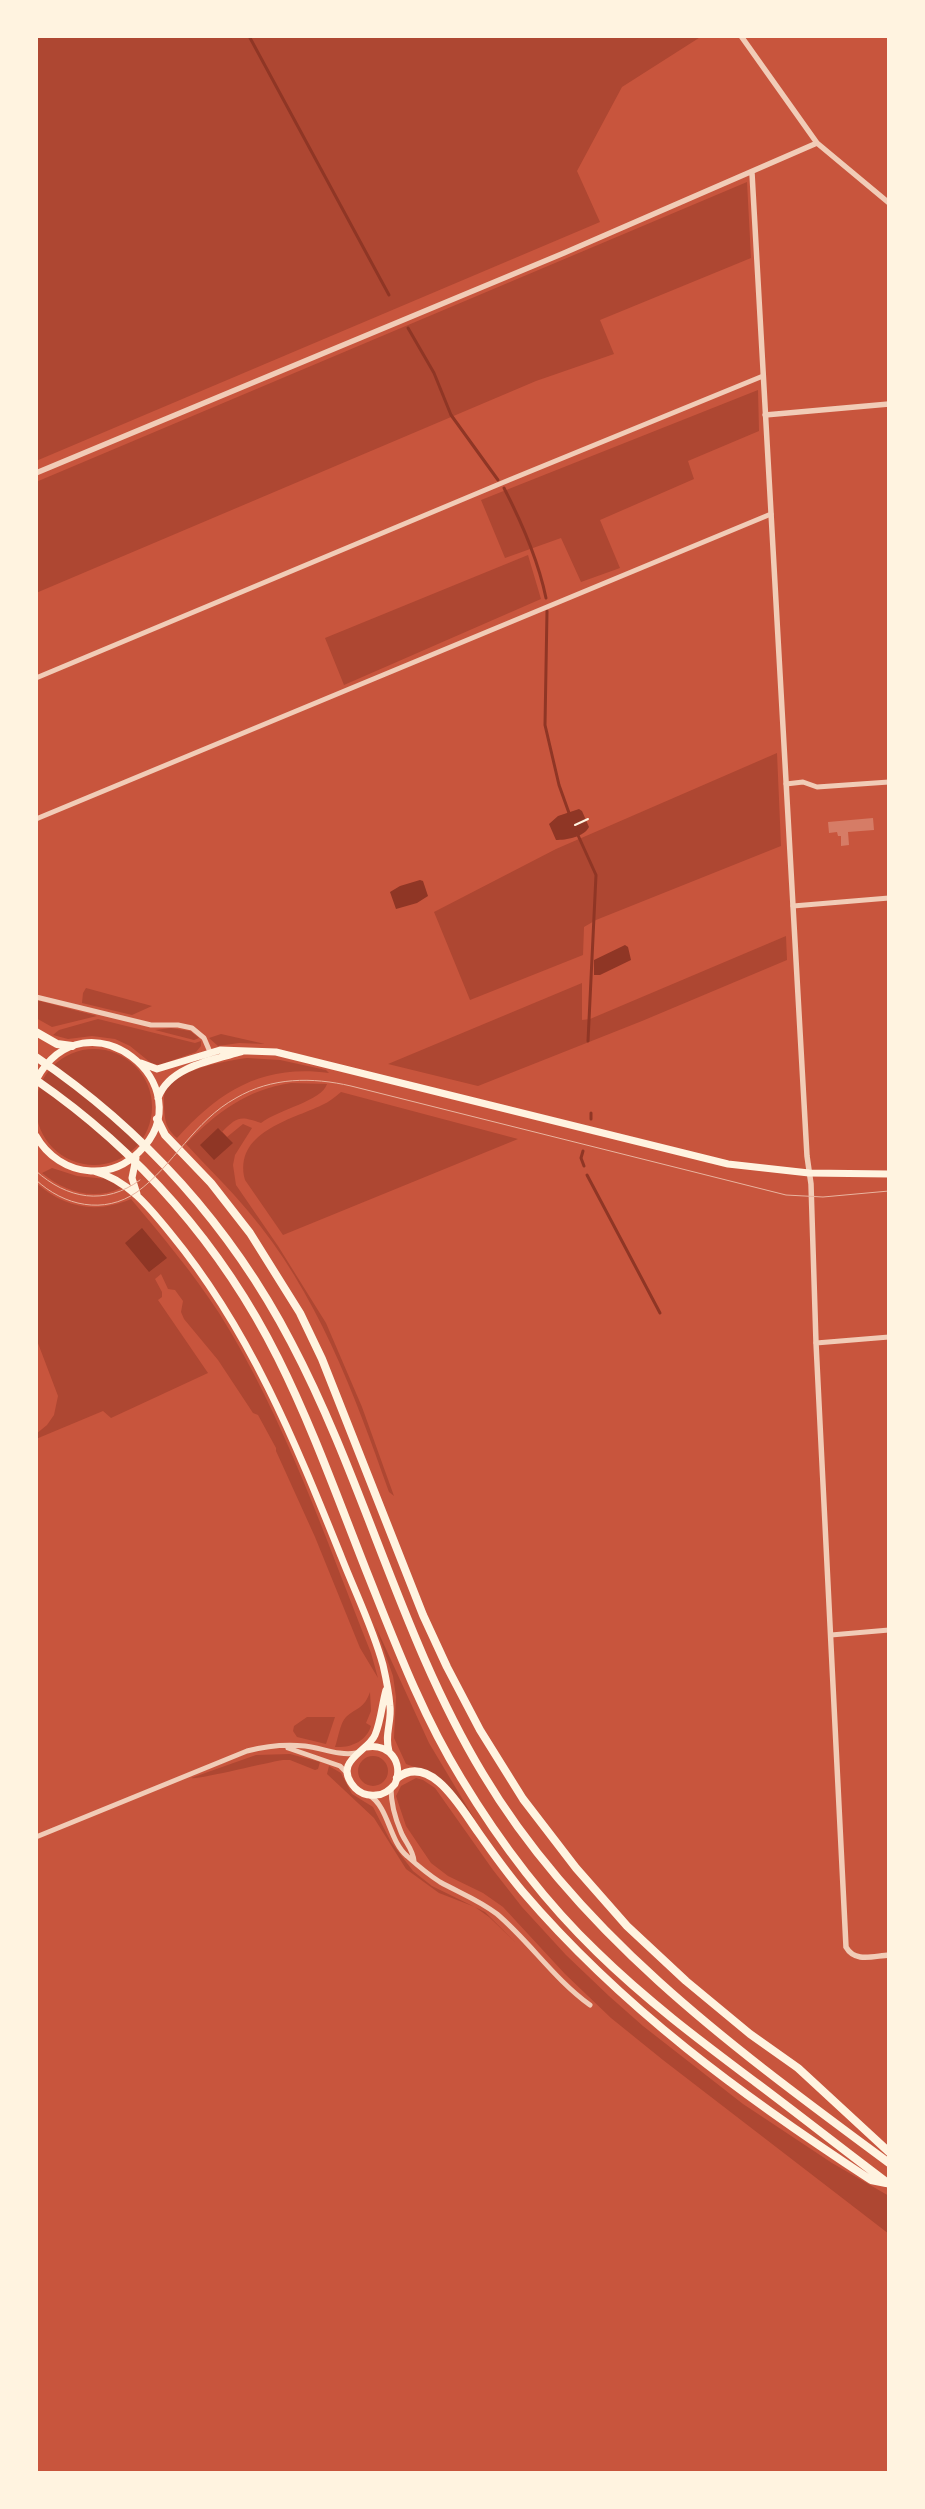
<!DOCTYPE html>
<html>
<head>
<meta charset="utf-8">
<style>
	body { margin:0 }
	#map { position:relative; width:925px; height:2509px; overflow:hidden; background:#c8553d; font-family:Poppins,sans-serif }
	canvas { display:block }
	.frame { position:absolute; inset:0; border:38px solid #fff3e0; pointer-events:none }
</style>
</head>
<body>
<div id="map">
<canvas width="925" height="2509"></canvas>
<div class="frame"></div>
</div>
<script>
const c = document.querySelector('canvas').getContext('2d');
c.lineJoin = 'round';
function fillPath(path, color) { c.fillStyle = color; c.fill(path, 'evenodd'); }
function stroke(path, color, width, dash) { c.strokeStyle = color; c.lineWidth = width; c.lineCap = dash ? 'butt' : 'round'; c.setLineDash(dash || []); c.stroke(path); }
const green = new Path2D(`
	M36 36H702L622 87 577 171 600 222 36 461Z
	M747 182 751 258 600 320 614 354 536 381 36 593V482Z
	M758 390 759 431 688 461 694 479 600 520 620 568 581 582 561 538 505 558 481 500Z
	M528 555 541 599 344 685 325 638Z
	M777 753 781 846 596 920 584 927 583 955 470 1000 434 912 556 849Z
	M786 936 787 960 642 1021 478 1086 388 1064 582 983V1020L590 1019Z
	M86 988 152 1006 132 1015 82 1003 83 993Z
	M36 1000 97 1016 52 1027 36 1018Z
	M98 1019 195 1043 201 1041V1046L196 1052 159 1065 151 1063 130 1046 115 1039 92 1036 68 1039 53 1035 59 1030Z
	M171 1028 190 1031 199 1038 194 1040 155 1030Z
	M221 1034 265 1044 239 1043 218 1046 209 1038Z
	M36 1107a58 58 0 1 1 116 0a58 58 0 1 1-116 0Z
	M247 1058 280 1060 326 1070 329 1073C262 1064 220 1091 177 1138 166 1128 165 1122 164 1107 164 1100 163 1094 167 1088 179 1069 226 1061 247 1058Z
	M291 1083 327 1084C322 1101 279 1109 261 1123 240 1116 238 1116 222 1132L219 1128 233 1144 227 1137 243 1124 252 1128 235 1155 233 1165 236 1185 278 1246 326 1323 362 1407 394 1496 389 1492C354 1393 317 1292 248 1211 229 1188 207 1167 186 1144 217 1112 246 1090 291 1083Z
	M341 1092 518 1139 283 1235 245 1180C233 1132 291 1120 322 1105 329 1102 335 1097 341 1092Z
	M52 1168 77 1176 106 1179 121 1188C93 1201 65 1192 42 1173Z
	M36 1183C65 1208 96 1214 131 1199 162 1236 193 1273 219 1313 285 1418 325 1538 371 1653L378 1678 360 1648 315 1537 276 1451V1448L258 1415 253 1413 218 1360 184 1319 181 1312 183 1301 175 1290 168 1289 161 1274 155 1279 162 1292V1297L158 1300 208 1373 111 1418 103 1411 36 1439V1434L47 1425 54 1415 58 1396 36 1338Z
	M375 1625 429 1743 475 1820C452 1788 445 1777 406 1764L394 1738 396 1697 393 1676Z
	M370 1692 371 1711 366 1723 371 1726C366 1742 350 1748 335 1747 338 1739 340 1723 346 1717 357 1707 364 1709 370 1692Z
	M307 1717H335L326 1744 297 1737 293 1731 294 1726Z
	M290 1754 320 1762 318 1769 315 1770 290 1760H283C268 1762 198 1780 191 1778L256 1755Z
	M358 1771a15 15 0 1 1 30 0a15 15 0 1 1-30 0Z
	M329 1766 341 1773 352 1794 373 1807 391 1842 413 1871 432 1886 485 1912 515 1942 489 1917 475 1907 439 1893 406 1869 374 1818 327 1774Z
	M416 1778 423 1780 435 1788 493 1870 522 1907 566 1955 609 1996 643 2026 743 2104 832 2163 889 2196V2234L663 2060 611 2018 565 1974 503 1907 483 1893 448 1876 431 1863 406 1826 396 1796 401 1786Z`);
const water = new Path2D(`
	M579 809 582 811 589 827C584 837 566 840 556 840L549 824 558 816Z
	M420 880 423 881 428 896 417 903 396 909 390 892 400 886Z
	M625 945 628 947 631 960 600 975H594V960Z
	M218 1128 233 1143 214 1160 200 1145Z
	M142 1228 167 1258 149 1272 125 1243Z`);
const stream = new Path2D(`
	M249 36 389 295
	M408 328 434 373 451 415 498 480
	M504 488C522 523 538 559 546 598
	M547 611 545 725 559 785 569 813
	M577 833 596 875 588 1041
	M591 1119V1113
	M583 1151 581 1158 584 1166
	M587 1175 660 1313`);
const building = new Path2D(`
	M873 818 874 830 848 832 849 845 841 846V836H838L837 832 829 833 828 822Z`);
const path = new Path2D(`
	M575 825 588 819`);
const minor = new Path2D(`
	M36 678 509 480 763 376
	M786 784 803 782 817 787 889 782
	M36 819 771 514
	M793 906 889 898
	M36 997 151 1025H178L192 1028 204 1038 210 1052
	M816 1343 889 1337
	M831 1635 889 1630
	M288 1748 340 1766 348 1774
	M391 1788C391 1803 395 1818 401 1832 405 1842 413 1849 414 1861
	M369 1795C389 1807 389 1841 407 1856 417 1865 429 1875 440 1882 460 1893 479 1900 497 1914 530 1942 554 1979 590 2005
	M36 1837 247 1751C266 1746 286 1744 305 1746 322 1748 339 1756 356 1753`);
const tertiary = new Path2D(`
	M741 36 817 143 889 203
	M752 173 807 1156 811 1184 816 1343 846 1947C855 1963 873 1956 889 1955
	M765 415 889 404
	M36 473 564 253 817 143`);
const secondary = new Path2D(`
	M141 1063 157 1069 220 1050 276 1052 728 1164 809 1173 889 1174
	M36 1080C86 988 207 1086 139 1152 126 1165 109 1172 91 1171 68 1170 47 1156 36 1136
	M158 1098C169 1067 212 1060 241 1052
	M136 1158 132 1178 137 1194
	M94 1171C128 1180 150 1208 171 1234 250 1330 295 1442 341 1556 355 1592 373 1628 383 1665 386 1678 389 1693 390 1706 392 1721 384 1736 389 1751
	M366 1747C389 1743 404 1762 395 1784 390 1790 384 1795 376 1795 368 1796 360 1793 355 1788 331 1761 368 1752 375 1735 381 1721 382 1704 386 1690`);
const primary = new Path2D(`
	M36 1032 57 1044 72 1046
	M36 1057C144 1130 231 1227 291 1342 365 1482 401 1638 483 1774 580 1937 738 2051 889 2163
	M36 1080C139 1151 222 1246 278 1358 312 1426 338 1499 366 1570 394 1640 421 1713 461 1778 499 1841 544 1901 597 1952 647 2001 702 2042 758 2084 802 2117 845 2151 889 2184
	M157 1119 165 1135 211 1183 250 1233 300 1313 322 1359 423 1615 447 1667 480 1730 523 1799 576 1868 627 1926 686 1981 750 2034 798 2068 889 2152
	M397 1778C431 1752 462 1810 478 1832 492 1852 507 1873 523 1892 622 2008 744 2097 871 2180L886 2183`);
const tram = new Path2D(`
	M36 1171C67 1199 105 1206 140 1180
	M36 1180C64 1206 104 1215 137 1192 174 1165 194 1121 236 1098 272 1077 312 1077 351 1086L786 1195 823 1197 889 1191`);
fillPath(green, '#ae4732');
fillPath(water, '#8f3625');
stroke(stream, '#8f3625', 3);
fillPath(building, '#d67c66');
stroke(path, '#fff3e0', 2);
stroke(minor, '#f1ccb7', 5);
stroke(tertiary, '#f1ccb7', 5.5);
stroke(secondary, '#fff3e0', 7);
stroke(primary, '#fff3e0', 8);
stroke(tram, '#e9b49f', 1);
</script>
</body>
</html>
